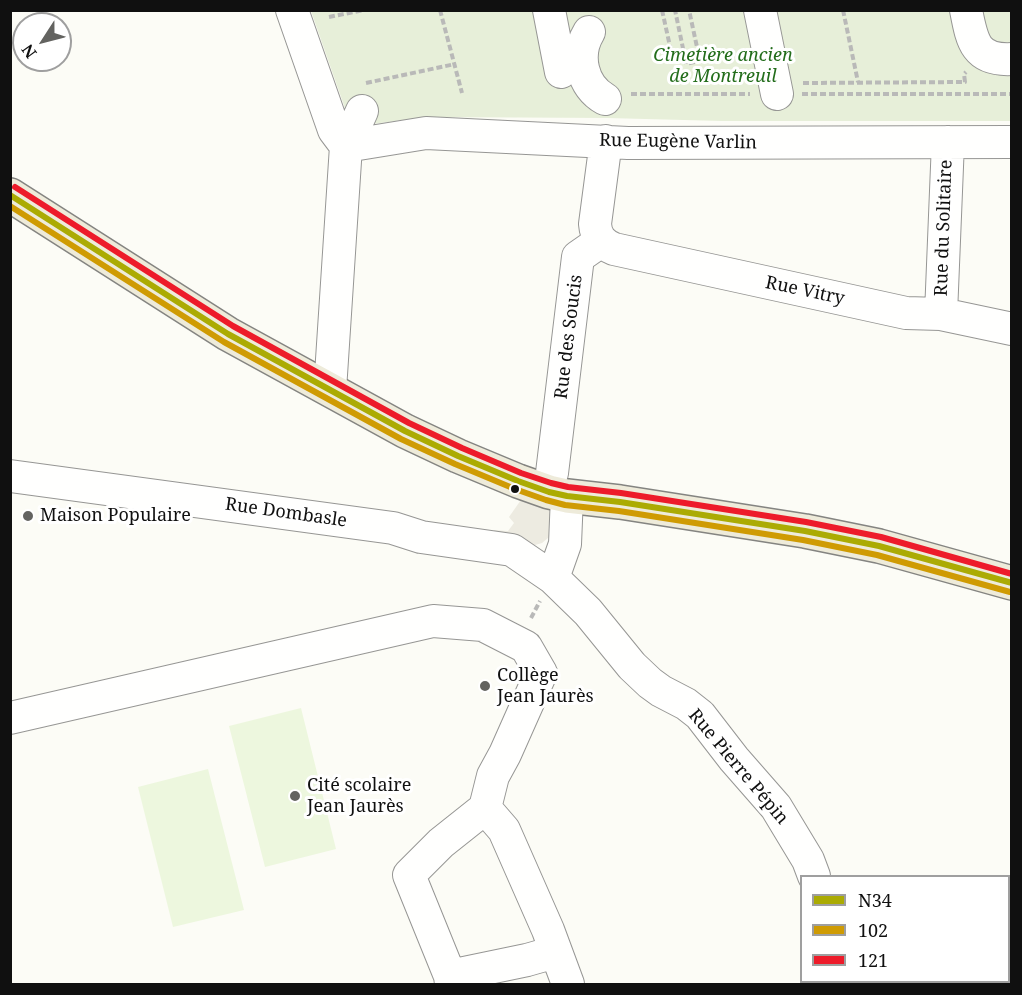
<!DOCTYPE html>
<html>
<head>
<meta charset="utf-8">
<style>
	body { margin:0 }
	#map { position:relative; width:1022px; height:995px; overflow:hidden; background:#fcfcf6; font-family:"Noto Serif",serif }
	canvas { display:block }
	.frame { position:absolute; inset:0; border:12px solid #101010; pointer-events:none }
	.legend { position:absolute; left:800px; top:875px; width:210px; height:108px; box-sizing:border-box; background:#fff; border:2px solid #9f9f9f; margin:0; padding:8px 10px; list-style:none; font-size:18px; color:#101010 }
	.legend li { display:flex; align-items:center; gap:12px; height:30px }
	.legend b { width:30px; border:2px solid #9f9f9f }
	.north { position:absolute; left:12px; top:12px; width:60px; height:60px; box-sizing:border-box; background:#fff; border:2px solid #9f9f9f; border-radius:50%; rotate:234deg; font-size:16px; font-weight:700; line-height:24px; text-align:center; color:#101010 }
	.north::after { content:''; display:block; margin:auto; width:21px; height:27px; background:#636360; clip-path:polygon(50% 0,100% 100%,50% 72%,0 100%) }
</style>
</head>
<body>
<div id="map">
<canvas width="1022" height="995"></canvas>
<div class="frame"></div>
<ul class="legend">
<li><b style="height:8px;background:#abab03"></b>N34</li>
<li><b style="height:8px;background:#cf9b03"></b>102</li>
<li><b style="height:8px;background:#ed1b2a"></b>121</li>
</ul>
<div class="north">N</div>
</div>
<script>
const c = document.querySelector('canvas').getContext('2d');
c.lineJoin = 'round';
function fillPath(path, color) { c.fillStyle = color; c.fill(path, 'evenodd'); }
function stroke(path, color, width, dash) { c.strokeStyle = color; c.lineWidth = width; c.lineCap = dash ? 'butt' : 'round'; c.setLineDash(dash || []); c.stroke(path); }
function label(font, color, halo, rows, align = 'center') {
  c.font = font + ' "Noto Serif",serif'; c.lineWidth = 6; c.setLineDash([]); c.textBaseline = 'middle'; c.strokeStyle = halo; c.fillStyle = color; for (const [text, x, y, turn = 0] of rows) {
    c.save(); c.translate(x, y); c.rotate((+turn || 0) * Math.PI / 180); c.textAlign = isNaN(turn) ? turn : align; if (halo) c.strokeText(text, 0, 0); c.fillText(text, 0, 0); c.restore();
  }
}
const cemetery = new Path2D(`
	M311 11H1011V121H722L607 118 427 117 365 125 348 117Z`);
const pitch = new Path2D(`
	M301 708 336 849 265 867 229 726Z
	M208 769 244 910 173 927 138 787Z`);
const plaza = new Path2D(`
	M523 497 540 504 550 511 555 517 554 533 542 543 535 545 492 540 494 530 508 531 514 523 509 517Z`);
const path = new Path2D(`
	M440 10 462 93
	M662 10 673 60 685 58 675 10
	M843 10 858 82
	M329 17 364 10
	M685 58 686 64 700 61 689 10
	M366 83 455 64
	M803 83 965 82 964 74 966 72
	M631 94H750
	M802 94H1012
	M531 618 540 601`);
const minor = new Path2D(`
	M292 10 334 130 346 146
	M549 10 561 72
	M760 10 777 94
	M966 10C972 41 975 61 1012 59
	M589 32C575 55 582 86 605 99
	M606 141 595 224C596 237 602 244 614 249L906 313 941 314 1012 329
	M346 146 426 133 628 143 1012 142
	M941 314 948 142
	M330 390 346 146 362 111
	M552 473 578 257 601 241
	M10 476 393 528 421 537 512 550 553 578 588 612 632 666 650 683 661 691 686 704 700 715 734 759 776 807 808 860 814 876
	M553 578 565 544 567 496
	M10 718 433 621 483 625 526 647 541 673 505 754 493 776 485 808 504 830 548 930 568 984
	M1008 961 1012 957
	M450 976 527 960 555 952
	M850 982 851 984
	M451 984 450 976 409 875 441 843 485 808
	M989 984 991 982`);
const major = new Path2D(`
	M10 195 228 334 405 431 458 456 518 481 549 492 567 496 620 502 805 531 879 546 1012 583`);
const bus1 = new Path2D(`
	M10 195 228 334 405 431 458 456 518 481 549 492 567 496 620 502 805 531 879 546 1012 583`);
const bus2 = new Path2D(`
	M10 206 224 342 401 439 455 464 515 489 546 500 565 505 619 511 803 540 877 555 1010 592`);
const bus3 = new Path2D(`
	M15 187 233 326 409 423 462 448 521 473 551 483 568 487 621 493 806 522 881 537 1012 574`);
const markers = [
	[515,489,5,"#101010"],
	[28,516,6,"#636360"],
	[485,686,6,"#636360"],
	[295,796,6,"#636360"]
];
const parkNames = [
	["Cimetière ancien",723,56],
	["de Montreuil",723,77]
];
const streetNames = [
	["Rue Eugène Varlin",678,142,1],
	["Rue du Solitaire",944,228,-88],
	["Rue Vitry",805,291,12],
	["Rue des Soucis",569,337,-83],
	["Rue Dombasle",286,513,8],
	["Rue Pierre Pépin",738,767,50]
];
const poiNames = [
	["Maison Populaire",40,516],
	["Collège",497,676],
	["Jean Jaurès",497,697],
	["Cité scolaire",307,786],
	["Jean Jaurès",307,807]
];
fillPath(cemetery, '#e7efd9');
fillPath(pitch, '#edf7de');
fillPath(plaza, '#edebe1');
stroke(minor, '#969694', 34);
stroke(major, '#848481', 36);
stroke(path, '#b9b9b8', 4, [6, 3]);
stroke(minor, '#fffffe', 32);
stroke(major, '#eeebda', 33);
stroke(bus1, '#abab03', 6);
stroke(bus2, '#cf9b03', 6);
stroke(bus3, '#ed1b2a', 6);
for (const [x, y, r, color] of markers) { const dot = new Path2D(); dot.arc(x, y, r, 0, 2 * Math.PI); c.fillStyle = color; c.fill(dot); stroke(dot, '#fff', 2); }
label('italic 18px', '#236d1b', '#fff', parkNames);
label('18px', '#101010', '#fff', streetNames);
label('18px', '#101010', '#fff', poiNames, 'left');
</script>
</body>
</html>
